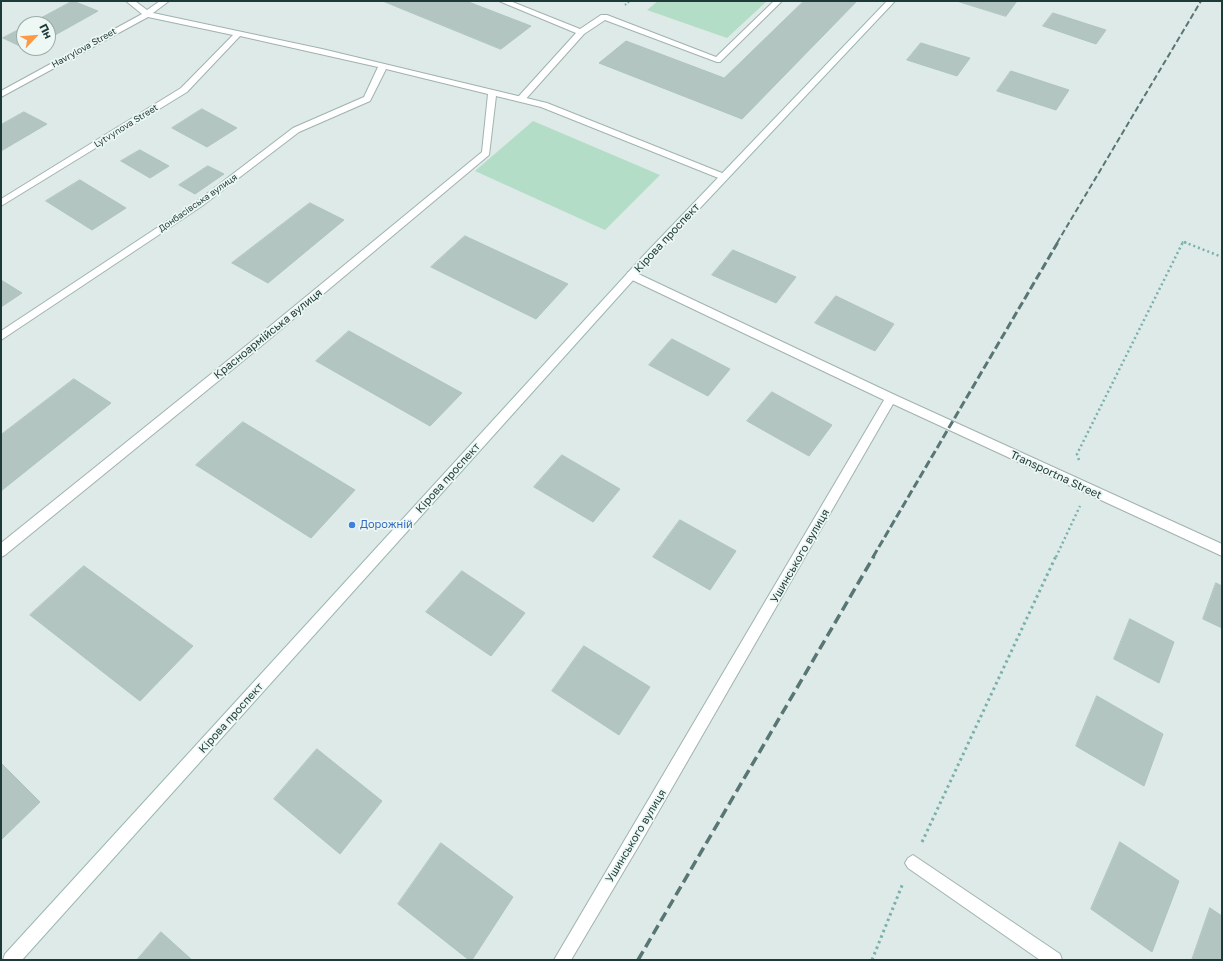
<!DOCTYPE html>
<html>
<head>
<meta charset="utf-8">
<style>
	body { margin:0 }
	#map { position:relative; width:1223px; height:961px; overflow:hidden; background:#ddeae7; font-family:"Golos Text",sans-serif }
	canvas { display:block }
	.frame { position:absolute; inset:0; border:2px solid #1d3a38; pointer-events:none }
	.north { position:absolute; left:16px; top:16px; width:40px; height:40px; box-sizing:border-box; background:#edf7f4; border:1px solid #9aaba9; border-radius:50%; rotate:64deg; font-size:11px; font-weight:700; line-height:16px; text-align:center; color:#1d3a38 }
	.north::after { content:''; display:block; margin:auto; width:14px; height:18px; background:#fc9a48; clip-path:polygon(50% 0,100% 100%,50% 72%,0 100%) }
</style>
</head>
<body>
<div id="map">
<canvas width="1223" height="961"></canvas>
<div class="frame"></div>
<div class="north">Пн</div>
</div>
<script>
const c = document.querySelector('canvas').getContext('2d');
c.lineJoin = 'round';
function fillPath(path, color) { c.fillStyle = color; c.fill(path, 'evenodd'); }
function stroke(path, color, width, dash) { c.strokeStyle = color; c.lineWidth = width; c.lineCap = dash ? 'butt' : 'round'; c.setLineDash(dash || []); c.stroke(path); }
function label(font, color, halo, rows, align = 'center') {
  c.font = font + ' "Golos Text",sans-serif'; c.lineWidth = 3.5; c.setLineDash([]); c.textBaseline = 'middle'; c.strokeStyle = halo; c.fillStyle = color; for (const [text, x, y, turn = 0] of rows) {
    c.save(); c.translate(x, y); c.rotate((+turn || 0) * Math.PI / 180); c.textAlign = isNaN(turn) ? turn : align; if (halo) c.strokeText(text, 0, 0); c.fillText(text, 0, 0); c.restore();
  }
}
const green = new Path2D(`
	M658 1H767L727 38 647 10Z
	M533 121 660 175 605 230 475 171Z`);
const building = new Path2D(`
	M73 1 98 11 48 39V24H30Z
	M383 1H466L531 26 501 49Z
	M804 1H857L742 119 599 63 626 41 724 78Z
	M957 1H1017L1006 16Z
	M1053 13 1106 30 1096 44 1043 26Z
	M24 27V48H32L28 50 3 38Z
	M921 43 970 58 957 76 907 60Z
	M1011 71 1069 90 1056 110 997 91Z
	M202 109 237 128 207 147 172 128Z
	M24 112 47 124 1 151V125Z
	M140 150 169 166 150 178 121 161Z
	M208 166 224 174 195 194 179 185Z
	M80 180 126 208 92 230 46 201Z
	M310 203 344 220 268 283 232 263Z
	M465 236 568 284 536 319 431 267Z
	M733 250 796 277 776 303 712 275Z
	M1 280 22 293 1 307Z
	M836 296 894 324 875 351 815 323Z
	M349 331 462 393 430 426 316 361Z
	M672 339 730 369 708 396 649 365Z
	M74 379 111 403 1 491V435Z
	M772 392 832 425 809 456 747 421Z
	M243 422 355 490 311 538 196 465Z
	M562 455 620 489 593 522 534 487Z
	M680 520 736 551 710 590 653 557Z
	M84 566 193 646 140 701 30 615Z
	M462 571 525 613 491 656 426 612Z
	M1216 583 1222 586V628L1203 619Z
	M1130 619 1174 642 1159 683 1114 659Z
	M584 646 650 687 619 735 552 691Z
	M1097 696 1163 734 1144 786 1076 746Z
	M317 749 382 801 340 854 274 799Z
	M1 763 40 802 1 840Z
	M1120 842 1179 881 1152 952 1091 909Z
	M441 843 513 897 472 960H469L398 904Z
	M1210 908 1222 916V960H1192Z
	M161 932 192 960H137Z`);
const pathFar2 = new Path2D(`
	M625 5 630 1
	M1182 243 1183 242 1187 243`);
const pathFar1 = new Path2D(`
	M1184 242 1222 257
	M1079 460 1077 454 1183 242
	M1056 557 1080 506`);
const path = new Path2D(`
	M922 842 1056 556
	M872 960 903 883`);
const lane = new Path2D(`
	M499 1H510L580 29 601 15H607L716 57 774 1H782L720 62H717L605 20 584 34 524 101 521 102 517 99 518 97 576 33Z`);
const street = new Path2D(`
	M126 1H135L147 10 160 1H169L153 13 322 49 547 103 727 175 729 177 724 180 721 179 541 107 496 96 489 155 260 347 5 555 1 557V543L252 341 482 152 488 94 386 69 370 101 299 132 202 206 1 340V331L196 202 293 128 364 97 378 67 240 36 187 92 1 206V199L181 88 233 35 148 17 1 97V91L142 14Z
	M632 271 895 395 1222 544V556L893 404 638 847 571 960H554L884 400 628 278 627 275 628 272Z
	M913 855 1060 954 1062 960H1040L908 868 905 863 908 858Z`);
const secondary = new Path2D(`
	M887 1H895L653 258 22 960H3L5 954 645 254Z`);
const railFar2 = new Path2D(`
	M1057 243 1201 1`);
const railFar1 = new Path2D(`
	M873 557 1058 242`);
const rail = new Path2D(`
	M638 960 874 556`);
const markers = [
	[352,525,4,"#3f7fe0"]
];
const farStreetnames = [
	["Havrylova Street",84,48,-29],
	["Lytvynova Street",126,126,-32],
	["Донбасівська вулиця",198,203,-35]
];
const streetNames = [
	["Кірова проспект",667,238,-47],
	["Красноармійська вулиця",268,334,-39],
	["Transportna Street",1056,475,25],
	["Кірова проспект",448,478,-48],
	["Ушинського вулиця",800,556,-60],
	["Кірова проспект",231,718,-48],
	["Ушинського вулиця",636,836,-59]
];
const shopNames = [
	["Дорожній",360,525]
];
fillPath(green, '#b3ddc7');
fillPath(building, '#b2c5c0');
stroke(building, '#afc4bf', 1);
stroke(lane, '#a0b2af', 2);
stroke(street, '#a0b2af', 2);
stroke(secondary, '#9bb7b2', 2);
stroke(pathFar2, '#7ab0aa', 2, [1.5, 2]);
stroke(pathFar1, '#7ab0aa', 2.5, [2, 3]);
stroke(path, '#7ab0aa', 3, [2.5, 3.5]);
fillPath(lane, '#fff');
fillPath(street, '#fff');
fillPath(secondary, '#fff');
stroke(railFar2, '#577674', 2, [6, 3]);
stroke(railFar1, '#577674', 3, [8, 3.5]);
stroke(rail, '#577674', 3.5, [10, 5]);
for (const [x, y, r, color] of markers) { const dot = new Path2D(); dot.arc(x, y, r, 0, 2 * Math.PI); c.fillStyle = color; c.fill(dot); stroke(dot, '#edf7f4', 1.5); }
label('9px', '#1d3a38', '#edf7f4', farStreetnames);
label('11px', '#1d3a38', '#edf7f4', streetNames);
label('11px', '#366cbe', '#edf7f4', shopNames, 'left');
</script>
</body>
</html>
